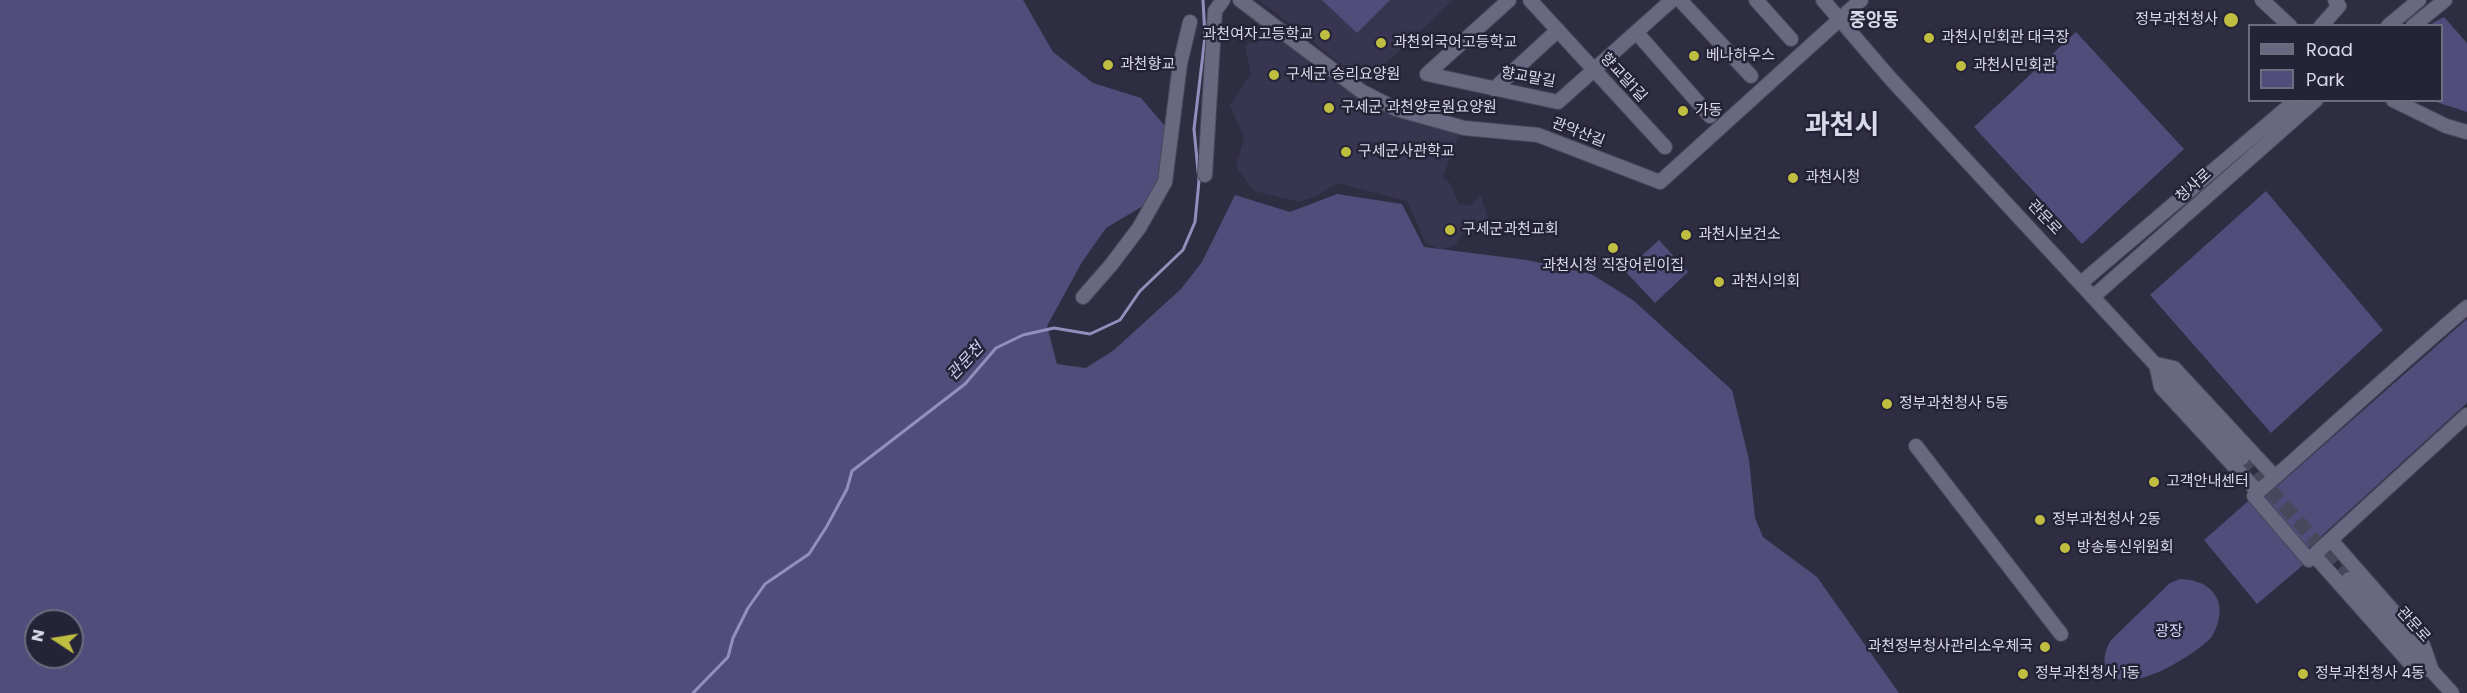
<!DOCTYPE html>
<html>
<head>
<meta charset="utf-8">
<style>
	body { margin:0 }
	#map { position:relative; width:2467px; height:693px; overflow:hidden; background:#2f2d42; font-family:Poppins,sans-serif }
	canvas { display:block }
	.legend { position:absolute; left:2248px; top:24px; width:195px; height:78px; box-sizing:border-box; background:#252338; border:2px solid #6d6c7e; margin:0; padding:8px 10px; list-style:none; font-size:18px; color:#d9d9e7 }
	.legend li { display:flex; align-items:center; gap:12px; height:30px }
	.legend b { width:30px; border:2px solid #6d6c7e }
	.north { position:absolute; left:24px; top:609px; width:60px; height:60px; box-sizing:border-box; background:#252338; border:2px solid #6d6c7e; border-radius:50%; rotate:282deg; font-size:16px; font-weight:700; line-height:24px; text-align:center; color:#d9d9e7 }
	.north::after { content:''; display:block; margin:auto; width:21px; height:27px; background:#c0be40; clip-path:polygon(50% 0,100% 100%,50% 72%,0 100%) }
</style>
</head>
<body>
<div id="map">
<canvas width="2467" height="693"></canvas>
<ul class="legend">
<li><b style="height:8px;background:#6a6880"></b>Road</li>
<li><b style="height:16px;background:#514c7a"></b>Park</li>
</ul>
<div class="north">N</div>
</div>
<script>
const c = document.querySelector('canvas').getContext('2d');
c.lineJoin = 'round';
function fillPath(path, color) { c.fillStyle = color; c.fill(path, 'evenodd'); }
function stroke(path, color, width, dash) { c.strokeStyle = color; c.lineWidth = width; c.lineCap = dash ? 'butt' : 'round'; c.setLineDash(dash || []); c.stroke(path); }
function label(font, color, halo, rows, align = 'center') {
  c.font = font + ' Poppins,"Noto Sans KR",sans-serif'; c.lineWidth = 5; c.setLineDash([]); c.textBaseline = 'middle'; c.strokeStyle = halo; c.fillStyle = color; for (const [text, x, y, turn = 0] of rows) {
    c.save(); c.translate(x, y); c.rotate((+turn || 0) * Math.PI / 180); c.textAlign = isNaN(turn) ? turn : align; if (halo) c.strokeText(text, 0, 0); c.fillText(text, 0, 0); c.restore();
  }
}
const built = new Path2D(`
	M1259 0H1453L1365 83Z
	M1265 29 1311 62 1326 66 1361 94 1462 128 1443 177 1449 182 1459 204 1471 205 1481 195 1488 219 1468 226 1455 245 1439 250 1425 242 1407 201 1337 183 1318 195 1299 202 1254 191 1236 167 1244 138 1230 105 1251 74 1245 47Z`);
const green = new Path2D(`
	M0 0H1023L1053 52 1093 83 1141 98 1171 133 1167 174 1143 206 1106 228 1082 262 1047 326 1057 364 1086 368 1114 350 1181 289 1202 262 1235 195 1290 212 1337 194 1402 204 1424 247 1527 260 1591 274 1633 300 1732 390 1749 460 1755 518 1763 537 1817 577 1899 693H0ZM36 621H72V657H36Z
	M1322 0H1390L1357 33Z
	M2444 17 2467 43V112L2433 101 2442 100V26L2429 25Z
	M2076 32 2184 149 2082 244 1974 127Z
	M2266 191 2383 330 2271 433 2150 295Z
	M1659 240 1688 272 1655 303 1625 271Z
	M2467 319V403L2303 553 2309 560 2257 604 2204 540 2254 496 2259 502Z
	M2180 579C2217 580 2230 607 2211 638 2188 659 2134 693 2108 675 2102 663 2104 651 2111 640L2170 583Z`);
const stream = new Path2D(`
	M693 693 728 657 733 638 748 608 765 584 809 554 827 526 847 489 852 471 965 384 996 348 1023 335 1054 328 1090 334 1120 320 1140 291 1183 250 1195 222 1199 181 1194 129 1205 37 1203 0`);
const minorTunnel = new Path2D(`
	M2242 458 2349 579`);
const minor = new Path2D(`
	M1240 0 1361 91 1396 109 1464 128 1538 135 1660 182 1861 0
	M1530 0 1665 147
	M1680 0 1751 76
	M1756 0 1791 39
	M1823 0 1890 78 2242 458
	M2262 0 2290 26
	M2321 26 2339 6 2335 0
	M2388 26 2419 0
	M2413 26 2445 0
	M1636 32 1710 116
	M1427 74 1558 102 1672 0
	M1427 74 1509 0
	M1494 89 1558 30
	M2393 100 2446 126 2467 132
	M1205 175 1215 11 1223 0
	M2082 282 2296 100
	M2094 296 2316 100
	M1083 297 1111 265 1139 228 1165 182 1180 64 1190 22
	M1916 446 2061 634
	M2275 477 2174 368 2156 364 2161 387 2258 492C2328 431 2396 367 2467 307
	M2254 496 2309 560
	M2331 540 2423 645 2432 671
	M2349 579 2452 693
	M2432 671 2409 662 2314 555 2467 415`);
const markers = [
	[2231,20,8,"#c0be40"],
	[1325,35,6,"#c0be40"],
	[1929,38,6,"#c0be40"],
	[1381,43,6,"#c0be40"],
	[1694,56,6,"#c0be40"],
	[1108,65,6,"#c0be40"],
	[1961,66,6,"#c0be40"],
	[1274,75,6,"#c0be40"],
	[1329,108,6,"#c0be40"],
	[1683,111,6,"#c0be40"],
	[1346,152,6,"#c0be40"],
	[1793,178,6,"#c0be40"],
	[1450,230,6,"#c0be40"],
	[1686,235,6,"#c0be40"],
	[1613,248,6,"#c0be40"],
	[1719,282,6,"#c0be40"],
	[1887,404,6,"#c0be40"],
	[2154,482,6,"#c0be40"],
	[2040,520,6,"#c0be40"],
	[2065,548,6,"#c0be40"],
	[2045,647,6,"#c0be40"],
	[2023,674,6,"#c0be40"],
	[2303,674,6,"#c0be40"]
];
const poiNames = [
	["정부과천청사",2218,20,"right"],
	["과천여자고등학교",1313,35,"right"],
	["과천시민회관 대극장",1941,38],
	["과천외국어고등학교",1393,43],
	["베나하우스",1706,56],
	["과천향교",1120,65],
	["과천시민회관",1973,66],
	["구세군 승리요양원",1286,75],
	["구세군 과천양로원요양원",1341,108],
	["가동",1695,111],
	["구세군사관학교",1358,152],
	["과천시청",1805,178],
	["구세군과천교회",1462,230],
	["과천시보건소",1698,235],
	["과천시청 직장어린이집",1613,266,"center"],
	["과천시의회",1731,282],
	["정부과천청사 5동",1899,404],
	["고객안내센터",2166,482],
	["정부과천청사 2동",2052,520],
	["방송통신위원회",2077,548],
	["과천정부청사관리소우체국",2033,647,"right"],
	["정부과천청사 1동",2035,674],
	["정부과천청사 4동",2315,674]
];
const streetNames = [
	["향교말길",1528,78,10],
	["향교말1길",1623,78,47],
	["관악산길",1578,133,21],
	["청사로",2194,186,-42],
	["관문로",2044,218,47],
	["관문로",2413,625,48]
];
const parkNames = [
	["광장",2169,632]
];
const waterNames = [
	["관문천",966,362,-47]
];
const quarterNames = [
	["중앙동",1874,21]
];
const townNames = [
	["과천시",1842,127]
];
fillPath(built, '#383551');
fillPath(green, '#514c7a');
stroke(stream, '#938fbc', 3);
stroke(minorTunnel, '#48475b', 14, [14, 7]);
stroke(minor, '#49485a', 16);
stroke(minor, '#6a6880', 14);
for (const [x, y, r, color] of markers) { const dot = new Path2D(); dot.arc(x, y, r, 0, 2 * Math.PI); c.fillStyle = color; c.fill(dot); stroke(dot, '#252338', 2); }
label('15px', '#d9d9e7', '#252338', poiNames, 'left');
label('15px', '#d9d9e7', '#252338', streetNames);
label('15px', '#d6d4f7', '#252338', parkNames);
label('italic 16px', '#d2d0f3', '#252338', waterNames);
label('bold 18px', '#d9d9e7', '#252338', quarterNames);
label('bold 27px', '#d9d9e7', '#252338', townNames);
</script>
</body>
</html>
